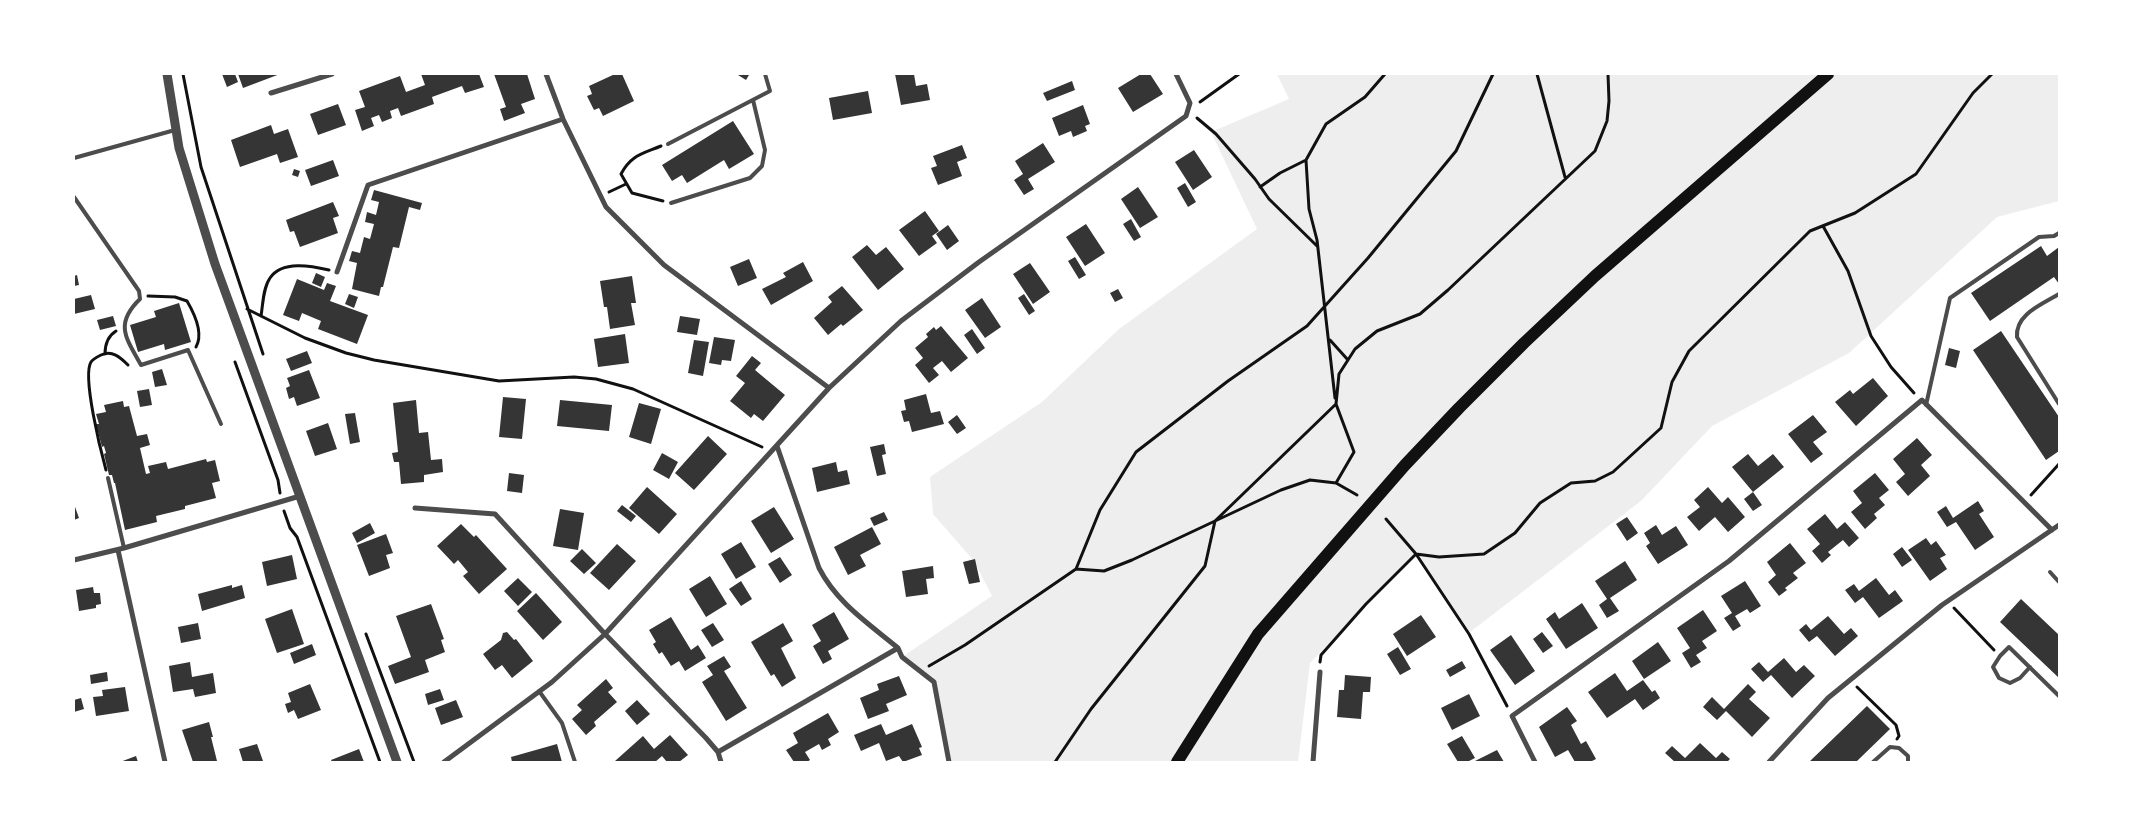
<!DOCTYPE html>
<html>
<head>
<meta charset="utf-8">
<style>
	body { margin:0 }
	#map { position:relative; width:2133px; height:836px; overflow:hidden; background:#fff; font-family:"Asap Condensed",sans-serif }
	canvas { display:block }
	.frame { position:absolute; inset:0; border:75px solid #fff; pointer-events:none }
</style>
</head>
<body>
<div id="map">
<canvas width="2133" height="836"></canvas>
<div class="frame"></div>
</div>
<script>
const c = document.querySelector('canvas').getContext('2d');
c.lineJoin = 'round';
function fillPath(path, color) { c.fillStyle = color; c.fill(path, 'evenodd'); }
function stroke(path, color, width, dash) { c.strokeStyle = color; c.lineWidth = width; c.lineCap = dash ? 'butt' : 'round'; c.setLineDash(dash || []); c.stroke(path); }
const green = new Path2D(`
	M1277 74H2059V201L1997 217 1849 353 1712 426 1641 501 1470 632 1416 553 1310 663 1298 762H949L934 682 902 657 992 596 974 561 933 514 930 477 1042 402 1119 329 1257 229 1211 132 1289 99Z`);
const building = new Path2D(`
	M222 74H235L238 82 227 87Z
	M238 74H280L243 88Z
	M421 74H479L484 87 465 93 462 86 432 97 434 104 401 116 398 108 390 111 392 118 382 122 379 115 371 118 374 126 362 131 355 110 365 107 359 91 400 76 406 92 425 85Z
	M494 74H527L535 99 521 104 525 113 504 121 500 109 506 107Z
	M615 74H622L634 101 603 116 599 108 594 110 587 96 592 94 589 86Z
	M739 74H747L749 75 746 80 738 75Z
	M895 74H914L916 86 927 84 930 100 901 105Z
	M1141 74H1150L1163 94 1133 112 1118 88Z
	M1072 81 1075 90 1047 101 1043 93Z
	M868 91 872 113 833 120 829 98Z
	M338 104 346 125 318 135 310 114Z
	M1083 105 1090 124 1085 126 1087 131 1073 137 1071 131 1059 136 1052 118Z
	M733 121 754 154 729 169 724 160 687 183 682 175 672 181 662 165Z
	M271 125 274 134 288 129 298 157 280 163 277 154 240 167 231 140Z
	M1043 143 1055 162 1028 179 1034 189 1024 195 1014 180 1023 174 1015 161Z
	M962 145 967 158 957 162 962 176 938 185 931 168 937 166 933 156Z
	M1194 150 1212 177 1193 190 1175 162Z
	M333 160 339 176 311 186 305 170Z
	M294 169 300 171 298 177 292 175Z
	M1185 183 1196 202 1188 207 1177 188Z
	M1138 187 1158 217 1140 228 1121 199Z
	M374 190 422 203 420 210 409 207 399 248 393 247 383 287H381L379 296 352 289 357 263 349 261 352 251 360 253 364 237 370 239 374 224 365 222 367 212 376 215 379 202 371 200Z
	M333 202 339 216 333 218 338 233 300 247 294 231 290 232 286 220Z
	M925 211 939 231 932 236 937 243 919 256 899 230Z
	M1131 219 1141 237 1134 241 1123 224Z
	M1086 224 1105 253 1085 266 1066 237Z
	M948 225 959 241 947 250 936 234Z
	M867 245 876 255 886 247 904 269 878 290 852 257Z
	M2041 246 2047 256 2059 247V284L2054 277 1990 321 1971 293Z
	M1075 257 1086 275 1079 279 1068 261Z
	M749 259 757 278 738 286 730 267Z
	M803 262 813 281 771 305 762 289 786 277 783 273Z
	M1030 263 1050 292 1033 304 1013 274Z
	M316 273 325 277 321 287 312 283Z
	M77 275 79 285 74 286V276Z
	M632 276 636 303H631L635 325 610 329 607 307H604L600 281Z
	M297 279 324 290 327 283 336 286 330 301 368 315 357 344 318 329 321 321 302 313 299 321 283 315Z
	M842 286 863 310 843 326 841 324 828 335 814 318 832 302 828 297Z
	M1118 289 1123 298 1115 302 1110 293Z
	M349 294 358 297 354 308 345 304Z
	M1024 294 1035 311 1029 315 1018 298Z
	M91 295 95 309 74 314V299Z
	M982 298 1001 327 985 338 965 310Z
	M179 303 191 342 165 350 164 344 138 352 130 325 156 317 154 311Z
	M113 316 116 326 100 330 97 320Z
	M680 316 700 319 697 335 677 332Z
	M941 326 968 358 951 372 942 361 933 368 939 375 929 383 915 365 923 358 915 348 928 337 926 334 934 327 936 330Z
	M972 329 985 348 977 354 964 335Z
	M2001 331 2059 417V451L2046 460 1973 350Z
	M625 334 629 363 598 367 594 339Z
	M714 337 735 340 731 361 722 360 721 365 709 363Z
	M694 340 709 342 703 376 688 373Z
	M1949 348 1960 351 1956 368 1945 365Z
	M307 351 312 363 291 371 286 359Z
	M752 356 761 363 755 370 785 395 763 421 754 414 751 418 730 401 745 383 736 376Z
	M162 369 167 385 155 387 152 372Z
	M309 370 320 398 297 406 294 397 289 399 286 388 290 386 287 378Z
	M1873 378 1888 396 1856 426 1835 402 1850 390 1853 394Z
	M149 389 152 405 140 407 137 391Z
	M926 394 931 413 940 411 944 424 912 432 909 421 904 422 901 411 906 410 904 400Z
	M503 397 526 399 522 439 499 437Z
	M416 400 419 433 428 432 431 460 442 459 443 472 424 475V482L401 484 399 462H394L392 453 398 452 393 403Z
	M560 400 612 405 609 431 557 426Z
	M123 401 124 407 129 406 137 436 147 434 150 445 140 448 146 474 150 473 148 466 166 462 168 469 206 459 207 462 215 460 220 481 212 483 216 498 185 506V509L156 516 157 522 125 530 115 483H114L112 475H109L104 454 106 453 104 446 102 447 96 424H99L96 414 106 412 104 405Z
	M639 403 661 409 651 444 629 437Z
	M355 413 360 442 350 444 345 414Z
	M957 415 966 428 957 434 948 422Z
	M1813 415 1827 432 1813 442 1823 454 1811 463 1788 434Z
	M328 423 337 449 315 456 306 431Z
	M708 436 727 454 694 490 675 473Z
	M1917 438 1932 455 1921 465 1930 476 1908 496 1896 482 1905 474 1893 459Z
	M884 444 886 454 882 455 886 474 877 476 870 447Z
	M662 453 678 462 669 479 653 470Z
	M1748 454 1758 466 1773 454 1784 467 1753 492 1732 467Z
	M836 462 838 472 847 470 850 484 817 492 812 468Z
	M509 473 524 475 522 493 507 491Z
	M1875 473 1889 490 1879 498 1885 505 1874 514 1877 518 1865 529 1851 512 1862 503 1853 491Z
	M647 487 677 514 659 534 629 508Z
	M1708 487 1722 503 1728 497 1745 517 1728 532 1715 517 1699 531 1687 517 1700 507 1694 500Z
	M1753 492 1762 505 1753 511 1744 499Z
	M1978 501 1984 511 1979 514 1994 537 1975 550 1956 522 1947 527 1937 512 1946 506 1953 518Z
	M74 504 79 518 74 520Z
	M622 505 636 516 631 522 617 511Z
	M774 507 794 539 771 553 751 521Z
	M560 509 584 513 578 550 553 546Z
	M884 512 888 520 874 526 870 518Z
	M1825 514 1837 529 1845 522 1859 538 1849 547 1843 540 1828 552 1831 555 1822 563 1812 551 1820 544 1807 529Z
	M1627 517 1638 533 1627 541 1616 524Z
	M370 523 375 533 357 543 352 533Z
	M461 524 474 537 476 535 507 569 479 594 463 576 468 572 458 560 454 564 437 546Z
	M1656 525 1662 535 1676 526 1688 545 1658 564 1646 546 1650 543 1644 533Z
	M872 527 881 544 860 555 866 566 848 575 834 547Z
	M386 534 393 553 386 555 390 568 369 576 357 545Z
	M1926 538 1931 545 1936 541 1946 555 1940 558 1947 569 1930 581 1908 550Z
	M741 542 756 567 736 579 721 554Z
	M1790 543 1806 563 1793 573 1798 578 1785 588 1787 590 1779 596 1768 582 1776 575 1767 562Z
	M617 544 636 561 609 590 590 573Z
	M1902 547 1912 560 1902 567 1893 554Z
	M582 549 596 563 584 574 570 561Z
	M292 555 297 579 267 586 262 562Z
	M780 557 792 575 780 583 768 564Z
	M975 559 980 582 969 584 963 562Z
	M1625 561 1637 580 1610 598 1619 611 1607 618 1599 605 1607 599 1595 581Z
	M933 566 934 578 926 579 928 594 906 597 902 571Z
	M710 576 727 604 706 617 689 589Z
	M518 578 532 592 518 606 504 591Z
	M1876 578 1889 595 1895 590 1903 601 1879 618 1863 597 1855 603 1845 590 1854 584 1859 591Z
	M741 581 752 599 741 606 729 589Z
	M1745 581 1761 606 1750 613 1747 609 1735 616 1741 626 1733 631 1724 618 1732 613 1721 596Z
	M232 585V588L242 585 245 598 202 611 198 594Z
	M93 587 94 593H100L101 604 96 605V608L79 611 76 590Z
	M536 593 562 622 543 640 517 611Z
	M2021 599 2059 635V678L2000 622Z
	M1582 603 1598 628 1566 649 1546 619 1555 612 1559 619Z
	M431 604 444 639 441 640 445 652 425 660 429 672 395 684 388 666 411 657 396 616Z
	M292 609 304 644 277 653 265 619Z
	M1703 610 1717 631 1702 641 1707 648 1696 655 1701 662 1691 668 1682 653 1690 648 1677 628Z
	M834 612 849 639 828 651 832 659 823 664 813 646 821 641 812 625Z
	M1421 615 1436 637 1407 656 1393 634Z
	M1828 616 1844 634 1851 628 1858 636 1835 656 1817 636 1809 642 1799 630 1806 624 1811 630Z
	M671 617 691 650 698 645 706 658 685 671 679 661 671 666 662 652 659 654 653 644 656 642 649 630Z
	M198 623 201 639 181 643 178 627Z
	M713 623 724 640 712 647 701 630Z
	M783 623 793 641 781 648 796 678 782 687 774 674 771 676 751 642Z
	M507 632 514 640 516 639 533 661 512 678 502 665 495 670 483 654 501 640 503 633Z
	M1542 632 1553 646 1543 653 1533 639Z
	M1511 635 1535 671 1515 685 1490 650Z
	M1658 642 1671 661 1644 679 1632 661Z
	M312 644 316 655 294 664 290 653Z
	M1398 647 1411 669 1400 675 1387 654Z
	M724 656 731 667 724 671 747 708 726 721 702 682 713 675 707 666Z
	M1784 658 1796 672 1804 665 1815 676 1792 698 1771 675 1763 682 1751 669 1759 662 1768 672Z
	M1462 661 1466 668 1450 677 1446 670Z
	M190 662 192 677 213 673 216 693 195 697 193 689 173 692 169 666Z
	M107 672 108 681 91 684 90 675Z
	M1615 673 1627 691 1643 680 1652 692 1655 690 1660 698 1643 710 1635 699 1607 718 1588 692Z
	M1345 675 1371 677 1370 692H1363L1361 719 1337 717 1339 690H1344Z
	M899 676 907 695 886 704 889 711 868 719 860 698 879 690 877 684Z
	M606 679 613 688 608 692 617 702 594 722 596 726 586 735 572 719 582 710 577 705Z
	M310 684 321 710 298 719 294 710 288 713 285 704 291 702 288 693Z
	M1748 684 1756 692 1749 699 1770 718 1752 737 1726 711 1717 720 1703 707 1712 697 1724 709Z
	M125 687 129 711 96 716 93 697 103 696 102 690Z
	M440 689 444 700 428 705 425 694Z
	M1469 694 1480 716 1452 730 1441 708Z
	M81 698 84 709 74 712V700Z
	M456 700 463 717 441 725 435 708Z
	M637 700 650 714 637 725 625 711Z
	M1867 706 1890 729 1856 762H1809Z
	M1567 707 1577 721 1571 725 1581 744 1586 741 1596 759 1590 762H1575L1568 750 1555 757 1539 727Z
	M828 713 839 732 828 739 831 745 822 750 819 744 805 752 810 760 807 762H794L786 750 798 743 793 733Z
	M209 722 213 737H211L217 761 193 762 182 730Z
	M881 724 886 735 912 724 922 747 919 748 922 755 903 762 899 756 886 761 879 743 861 751 854 735Z
	M670 735 688 755 679 762H667L662 756 655 762H617L615 761 643 736 654 749Z
	M1462 736 1475 758 1467 762H1458L1447 744Z
	M1700 743 1716 758 1722 752 1730 759 1727 762H1689L1688 761 1675 762 1665 753 1672 746 1685 758Z
	M257 744 263 761 243 762 239 749Z
	M557 744 562 762H512L511 757Z
	M359 749 364 762H332L331 760Z
	M1497 750 1504 762H1473Z
	M136 756 138 762H120Z`);
const path = new Path2D(`
	M183 74 201 167 263 354
	M1537 74 1565 177
	M1200 102 1239 74
	M1197 118 1216 134 1255 179 1269 199 1317 246
	M661 146C642 154 631 155 621 174L632 193 663 201
	M1260 187 1280 173 1306 160
	M609 192 626 184
	M1823 226 1848 271 1871 336 1891 367 1914 393
	M148 296 175 297 187 301C194 313 204 333 196 347
	M247 309 305 338 346 353 374 360 499 381 574 377 596 379 633 389 762 447
	M261 316C263 304 263 288 270 278 282 260 312 266 329 270
	M1330 340 1348 360
	M105 354C105 345 108 336 116 331
	M235 362 278 480 280 493
	M1335 398 1317 240 1309 209 1306 160 1326 124 1365 97 1385 74
	M106 470C101 452 82 376 91 362 93 359 97 357 101 355 112 350 120 357 128 365
	M1336 483 1354 452 1336 404
	M2031 495 2059 464
	M284 511 290 528 297 537 380 762
	M1386 519 1416 554 1469 634 1507 706
	M1076 569 1104 571 1132 560 1281 490 1310 480 1336 483 1357 495
	M1954 608 1994 650
	M366 634 414 762
	M1320 662 1321 655 1366 604 1416 554 1439 557 1484 554 1515 533 1540 503 1571 483 1595 481 1613 472 1661 428 1672 382 1689 351 1810 231 1855 213 1916 174 1973 93 1992 74
	M929 666 965 645 1076 569 1100 510 1136 452 1228 381 1307 326 1368 258 1456 151 1493 74
	M1857 687 1896 725 1899 736 1897 739
	M1055 762 1091 709 1205 566 1215 521 1336 404 1339 374 1355 349 1377 331 1420 314 1448 290 1595 151 1607 121 1609 101 1608 74`);
const service = new Path2D(`
	M668 144 770 91 765 74
	M74 158 175 130
	M74 197 139 291 140 299C114 324 126 338 141 365L188 350 221 424
	M671 203 750 178 762 166 765 150 753 100
	M2059 294C2043 304 2015 314 2017 337L2059 404
	M1926 405 1950 298 2039 237 2054 236 2059 233
	M108 478 124 548
	M2050 572 2059 582
	M2030 667 2020 678 2010 683 1999 678 1993 667 2000 656 2009 647 2059 696
	M539 691 562 723 575 762
	M1873 762 1890 747 1899 748 1908 756V762`);
const minor = new Path2D(`
	M546 74 563 119 606 207 664 265 829 388
	M271 93 332 74
	M337 272 368 185 563 119
	M777 446 819 568C837 603 868 623 898 648
	M415 508 495 514 605 634 706 738 718 752 721 762
	M118 550 165 762
	M74 560 124 548 300 496
	M718 752 898 648 902 657 934 682 949 762
	M444 762 552 682 605 634 829 388 901 321 979 262 1186 116 1190 103 1176 74
	M1313 762 1320 672
	M1535 762 1512 716 1729 561 1922 400 2052 530
	M1769 762 1828 698 1942 605 2059 525`);
const tertiary = new Path2D(`
	M167 74 179 148 215 264 397 762`);
const primary = new Path2D(`
	M1177 762 1258 634 1405 465 1459 408 1524 343 1595 276 1828 74`);
fillPath(green, '#eee');
fillPath(building, '#353535');
stroke(path, '#111', 3);
stroke(service, '#4c4c4c', 4);
stroke(minor, '#4c4c4c', 5);
stroke(tertiary, '#4c4c4c', 9);
stroke(primary, '#111', 12);
</script>
</body>
</html>
